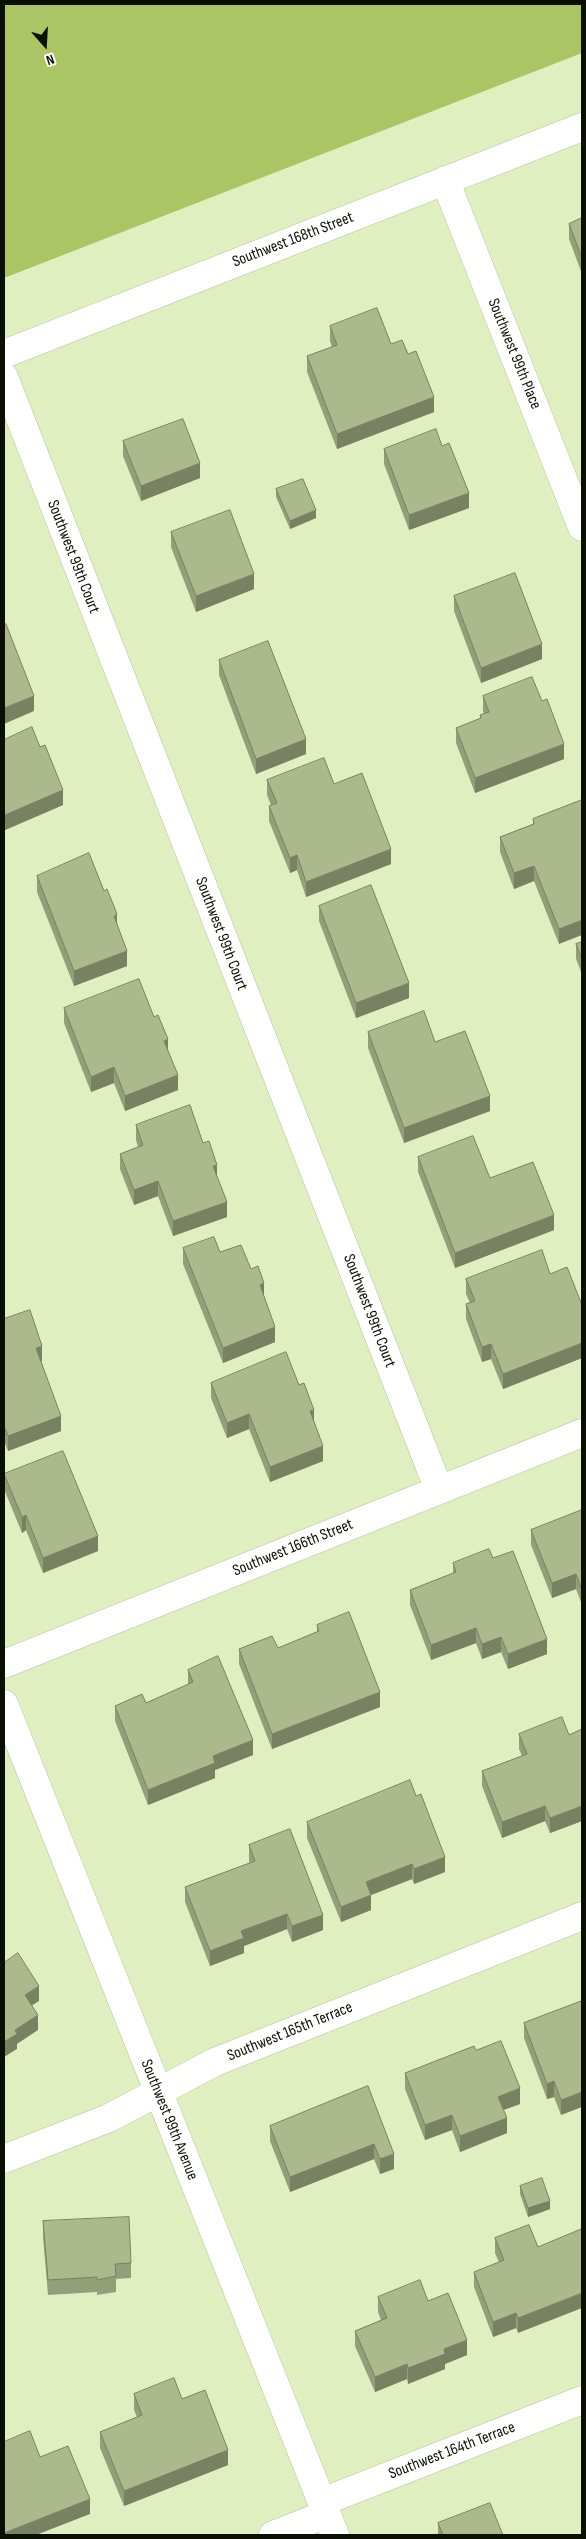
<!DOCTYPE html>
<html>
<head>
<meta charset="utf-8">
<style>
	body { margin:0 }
	#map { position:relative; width:586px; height:2539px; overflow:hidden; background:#e0efc0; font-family:"Sofia Sans Condensed",sans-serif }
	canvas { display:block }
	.frame { position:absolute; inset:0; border:5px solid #0a0f02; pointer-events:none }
	.north { position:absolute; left:20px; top:20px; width:50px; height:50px; -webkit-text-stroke:4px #fff; paint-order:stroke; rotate:161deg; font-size:14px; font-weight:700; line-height:20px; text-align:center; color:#0a0f02 }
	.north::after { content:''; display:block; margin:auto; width:18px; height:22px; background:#0a0f02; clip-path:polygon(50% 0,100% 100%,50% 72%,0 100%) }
</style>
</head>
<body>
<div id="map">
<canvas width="586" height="2539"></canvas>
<div class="frame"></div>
<div class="north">N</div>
</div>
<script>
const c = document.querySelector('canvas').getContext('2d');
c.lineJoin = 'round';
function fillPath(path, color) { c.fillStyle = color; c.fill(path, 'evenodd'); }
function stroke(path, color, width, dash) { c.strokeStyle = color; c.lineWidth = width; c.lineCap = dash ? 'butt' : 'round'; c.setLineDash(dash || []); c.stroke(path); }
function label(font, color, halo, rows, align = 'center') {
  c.font = font + ' "Sofia Sans Condensed",sans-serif'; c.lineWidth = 4; c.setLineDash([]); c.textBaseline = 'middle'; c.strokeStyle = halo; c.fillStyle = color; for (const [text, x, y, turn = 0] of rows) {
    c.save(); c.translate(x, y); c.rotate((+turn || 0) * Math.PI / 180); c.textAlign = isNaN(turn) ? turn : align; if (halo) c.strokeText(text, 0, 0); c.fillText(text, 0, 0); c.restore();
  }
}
const green = new Path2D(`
	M4 4H582V53L4 278Z`);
const minor = new Path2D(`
	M445 180 582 527
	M4 354 582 127
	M4 377 439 1490
	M4 1664 582 1433
	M4 1704 335 2535
	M4 2159 109 2118 215 2062 582 1916
	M322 2502 582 2400
	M273 2535 327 2514`);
const wall = new Path2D(`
	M582 218V274L569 239V224Z
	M330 326 391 344 408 354 434 412 337 449 307 372V356L332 347 330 341Z
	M123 441 200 478 141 501 123 456Z
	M442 446 469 508 409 530 384 464V449Z
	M276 489 316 518 290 529 276 497Z
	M171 532 254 589 196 612 171 547Z
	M454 596 542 659 481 683 454 611Z
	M219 660 306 754 256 774 219 675Z
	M483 696 542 701 564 759 475 793 456 743V728L480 719V715L484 714 483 711Z
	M4 740 63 805 5 830 4 828Z
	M267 780 334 784 391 864 306 897 297 870 290 873 269 821V806L271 805 267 795Z
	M582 800 559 944 534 881 514 889 500 852V837L533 824V819Z
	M37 876 117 925 127 966 74 986 37 892Z
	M319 906 409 998 356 1018 319 921Z
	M582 942V974L576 959V944Z
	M64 1008 168 1050 178 1090 125 1111 114 1083 91 1092 64 1023Z
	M368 1032 490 1111 404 1143 368 1048Z
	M136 1125 203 1143 217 1176 227 1217 173 1236 158 1196 134 1205 120 1169V1154L138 1147 136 1140Z
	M418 1157 490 1178 554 1230 455 1268 418 1172Z
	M183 1248 220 1252 251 1269 264 1297 275 1342 223 1363 183 1264Z
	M550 1274 582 1305V1358L503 1389 491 1359 482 1362 466 1319V1304L470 1303 466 1294V1279Z
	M4 1319 42 1361H41L61 1431 8 1451 4 1441Z
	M211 1383 314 1422 323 1461 270 1482 249 1429 227 1438 211 1398Z
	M4 1474 98 1551 43 1573 26 1530 22 1533 4 1489Z
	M582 1510V1605L576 1589 552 1598 531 1545V1530Z
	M493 1558 547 1654 508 1669 501 1652 482 1659 476 1643 431 1660 410 1605V1590L453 1574V1563Z
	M317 1625 380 1707 272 1749 239 1664V1649L278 1648 317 1632Z
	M188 1670 253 1755 215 1770V1778L148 1805 115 1721V1706L146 1703 188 1685Z
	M582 1729V1821L550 1833 545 1821 502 1838 482 1786V1771L522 1756 519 1749V1734L569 1735Z
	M307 1822 445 1872 414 1884 412 1879 371 1895V1910L341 1922 307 1838Z
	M249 1845 323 1930 292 1942 287 1929 244 1946V1953L210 1966 185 1902V1887L250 1863 249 1861Z
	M582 2001 561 2115 554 2097 547 2099 524 2038V2023Z
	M476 2050 520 2104 503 2110 507 2133 460 2152 452 2130 425 2140 405 2089V2073Z
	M368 2086 394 2169 380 2174 374 2159 290 2192 270 2141V2126Z
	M520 2186 550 2209 528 2217 520 2194Z
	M43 2221 131 2263V2278L116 2279V2292L97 2295V2292L48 2295 43 2237Z
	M529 2225 518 2333 516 2328 493 2337 474 2287V2272L499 2262 495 2253V2238Z
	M378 2297 428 2301 467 2355 445 2364V2369L408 2384 407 2379 375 2392 355 2346V2331L381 2320 378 2312Z
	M134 2394 182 2399 228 2465 124 2506 100 2448V2432L137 2417 134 2410Z
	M438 2523 503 2535H438Z`);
const shadedWall = new Path2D(`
	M434 397V412L337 449V434Z
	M200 463V478L141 501V486Z
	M469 493V508L409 530V515Z
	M316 510V518L290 529V521Z
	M254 574V589L196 612V596Z
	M542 644V659L481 683V668Z
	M34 696V711L4 724V708Z
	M306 739V754L256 774V759Z
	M564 744V759L475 793V778Z
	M63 790V805L5 830V815Z
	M391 849V864L306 897V882Z
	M297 855V870L290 873V858Z
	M534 866V881L514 889V873Z
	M117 914V929L114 916Z
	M582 920V935L559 944V929Z
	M127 951V966L74 986V971Z
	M409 983V998L356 1018V1003Z
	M168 1039V1054L164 1041Z
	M114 1067V1083L91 1092V1077Z
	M178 1075V1090L125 1111V1096Z
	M490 1096V1111L404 1143V1128Z
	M217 1165V1180L213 1166Z
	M158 1181V1196L134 1205V1190Z
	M227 1202V1217L173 1236V1221Z
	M554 1215V1230L455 1268V1253Z
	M264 1283V1299L260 1285Z
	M275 1327V1342L223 1363V1348Z
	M582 1343V1358L503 1389V1374Z
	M491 1344V1359L482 1362V1347Z
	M42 1346V1361L36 1363V1348Z
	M314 1410V1425L310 1411Z
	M249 1414V1429L227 1438V1423Z
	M61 1416V1431L8 1451V1436Z
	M323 1446V1461L270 1482V1467Z
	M26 1515V1530L22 1533V1517Z
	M98 1536V1551L43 1573V1558Z
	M576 1574V1589L552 1598V1583Z
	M476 1628V1643L431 1660V1645Z
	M501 1637V1652L482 1659V1644Z
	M547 1639V1654L508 1669V1654Z
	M380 1692V1707L272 1749V1734Z
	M253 1740V1755L215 1770V1778L148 1805V1790L213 1756Z
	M545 1806V1821L502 1838V1822Z
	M582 1806V1821L550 1833V1818Z
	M445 1857V1872L414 1884V1869Z
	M412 1864V1879L366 1897V1882Z
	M371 1895V1910L341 1922V1907Z
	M287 1914V1929L244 1946V1953L210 1966V1951L241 1931Z
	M323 1915V1930L292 1942V1926Z
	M39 1986V2001L25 2010V1995Z
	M38 2015V2030L17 2044V2049L4 2057V2042L15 2030Z
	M554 2081V2097L547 2099V2084Z
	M520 2088V2104L498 2112V2097Z
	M582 2092V2107L561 2115V2100Z
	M452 2115V2130L425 2140V2125Z
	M507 2118V2133L460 2152V2136Z
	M374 2144V2159L290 2192V2177Z
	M394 2154V2169L380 2174V2159Z
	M550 2201V2209L528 2217V2208Z
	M582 2293V2308L518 2333V2318Z
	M516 2313V2328L493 2337V2322Z
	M467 2340V2355L445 2364V2369L408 2384V2368L444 2349Z
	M407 2364V2379L375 2392V2377Z
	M228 2450V2465L124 2506V2491Z
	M90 2499V2514L36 2535H4V2533Z`);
const building = new Path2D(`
	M582 218V258L569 224Z
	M377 308 391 344 402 340 408 354 416 351 434 397 337 434 307 356 337 345 330 326Z
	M183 419 200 463 141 486 123 441Z
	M436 429 442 446 449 443 469 493 409 515 384 449Z
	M303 479 316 510 290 521 276 489Z
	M230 510 254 574 196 596 171 532Z
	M515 573 542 644 481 668 454 596Z
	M6 624 34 696 4 708V625Z
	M268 641 306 739 256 759 219 660Z
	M532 677 542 701 547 699 564 744 475 778 456 728 481 718 480 715 489 712 483 696Z
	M32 727 40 747 45 745 63 790 5 815 4 813V740Z
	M324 758 334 784 362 773 391 849 306 882 297 855 290 858 269 806 277 803 267 780Z
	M582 800V920L559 929 534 866 514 873 500 837 534 824 533 819Z
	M89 853 104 891 107 889 117 914 114 916 127 951 74 971 37 876Z
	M371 885 409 983 356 1003 319 906Z
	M582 942V959L576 944Z
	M139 979 154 1017 158 1015 168 1039 164 1041 178 1075 125 1096 114 1067 91 1077 64 1008Z
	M424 1011 435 1042 465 1031 490 1096 404 1128 368 1032Z
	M190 1105 203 1143 209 1141 217 1165 213 1166 227 1202 173 1221 158 1181 134 1190 120 1154 143 1145 136 1125Z
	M473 1136 490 1178 533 1162 554 1215 455 1253 418 1157Z
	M214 1237 220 1252 241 1245 251 1269 258 1266 264 1283 260 1285 275 1327 223 1348 183 1248Z
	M542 1250 550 1274 567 1267 582 1305V1343L503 1374 491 1344 482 1347 466 1304 475 1301 466 1279Z
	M30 1310 42 1346 36 1348 61 1416 8 1436 4 1426V1319Z
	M286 1352 299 1385 304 1383 314 1410 310 1411 323 1446 270 1467 249 1414 227 1423 211 1383Z
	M63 1451 98 1536 43 1558 26 1515 22 1517 4 1474Z
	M582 1510V1590L576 1574 552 1583 531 1530Z
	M489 1549 493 1558 513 1551 547 1639 508 1654 501 1637 482 1644 476 1628 431 1645 410 1590 456 1572 453 1563Z
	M349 1612 380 1692 272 1734 239 1649 272 1636 278 1648 319 1631 317 1625Z
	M218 1656 253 1740 213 1756 215 1763 148 1790 115 1706 142 1694 146 1703 193 1682 188 1670Z
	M562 1717 569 1735 582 1729V1806L550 1818 545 1806 502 1822 482 1771 527 1754 519 1734Z
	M410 1780 416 1796 421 1794 445 1857 414 1869 412 1864 366 1882 371 1895 341 1907 307 1822Z
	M290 1829 323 1915 292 1926 287 1914 241 1931 244 1938 210 1951 185 1887 255 1861 249 1845Z
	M18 1953 39 1986 25 1995 38 2015 15 2030 17 2034 4 2042V1963Z
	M582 2001V2092L561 2100 554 2081 547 2084 524 2023Z
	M501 2041 520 2088 498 2097 507 2118 460 2136 452 2115 425 2125 405 2073 474 2046 476 2050Z
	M368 2086 394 2154 380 2159 374 2144 290 2177 270 2126Z
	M542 2178 550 2201 528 2208 520 2186Z
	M129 2217 131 2263 115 2264 116 2276 97 2280V2277L48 2280 43 2221Z
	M529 2225 538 2247 581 2229 582 2234V2293L518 2318 516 2313 493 2322 474 2272 504 2260 495 2238Z
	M420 2280 428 2301 448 2293 467 2340 444 2349 445 2354 408 2368 407 2364 375 2377 355 2331 387 2318 378 2297Z
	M174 2378 182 2399 205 2390 228 2450 124 2491 100 2432 142 2415 134 2394Z
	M30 2431 40 2457 68 2446 90 2499 4 2533V2442Z
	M490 2503 503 2535H443L438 2523Z`);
const streetNames = [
	["Southwest 168th Street",293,240,-21],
	["Southwest 99th Place",514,354,68],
	["Southwest 99th Court",73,557,69],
	["Southwest 99th Court",221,934,69],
	["Southwest 99th Court",369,1311,69],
	["Southwest 166th Street",293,1548,-22],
	["Southwest 165th Terrace",290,2032,-22],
	["Southwest 99th Avenue",169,2120,68],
	["Southwest 164th Terrace",452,2451,-21]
];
fillPath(green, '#abc564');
stroke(minor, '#b5c396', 29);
stroke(minor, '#fff', 28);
fillPath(wall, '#939f78');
fillPath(shadedWall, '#788262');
fillPath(building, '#abb98c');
stroke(building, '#788262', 1);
label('16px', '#0a0f02', '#fff', streetNames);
</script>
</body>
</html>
